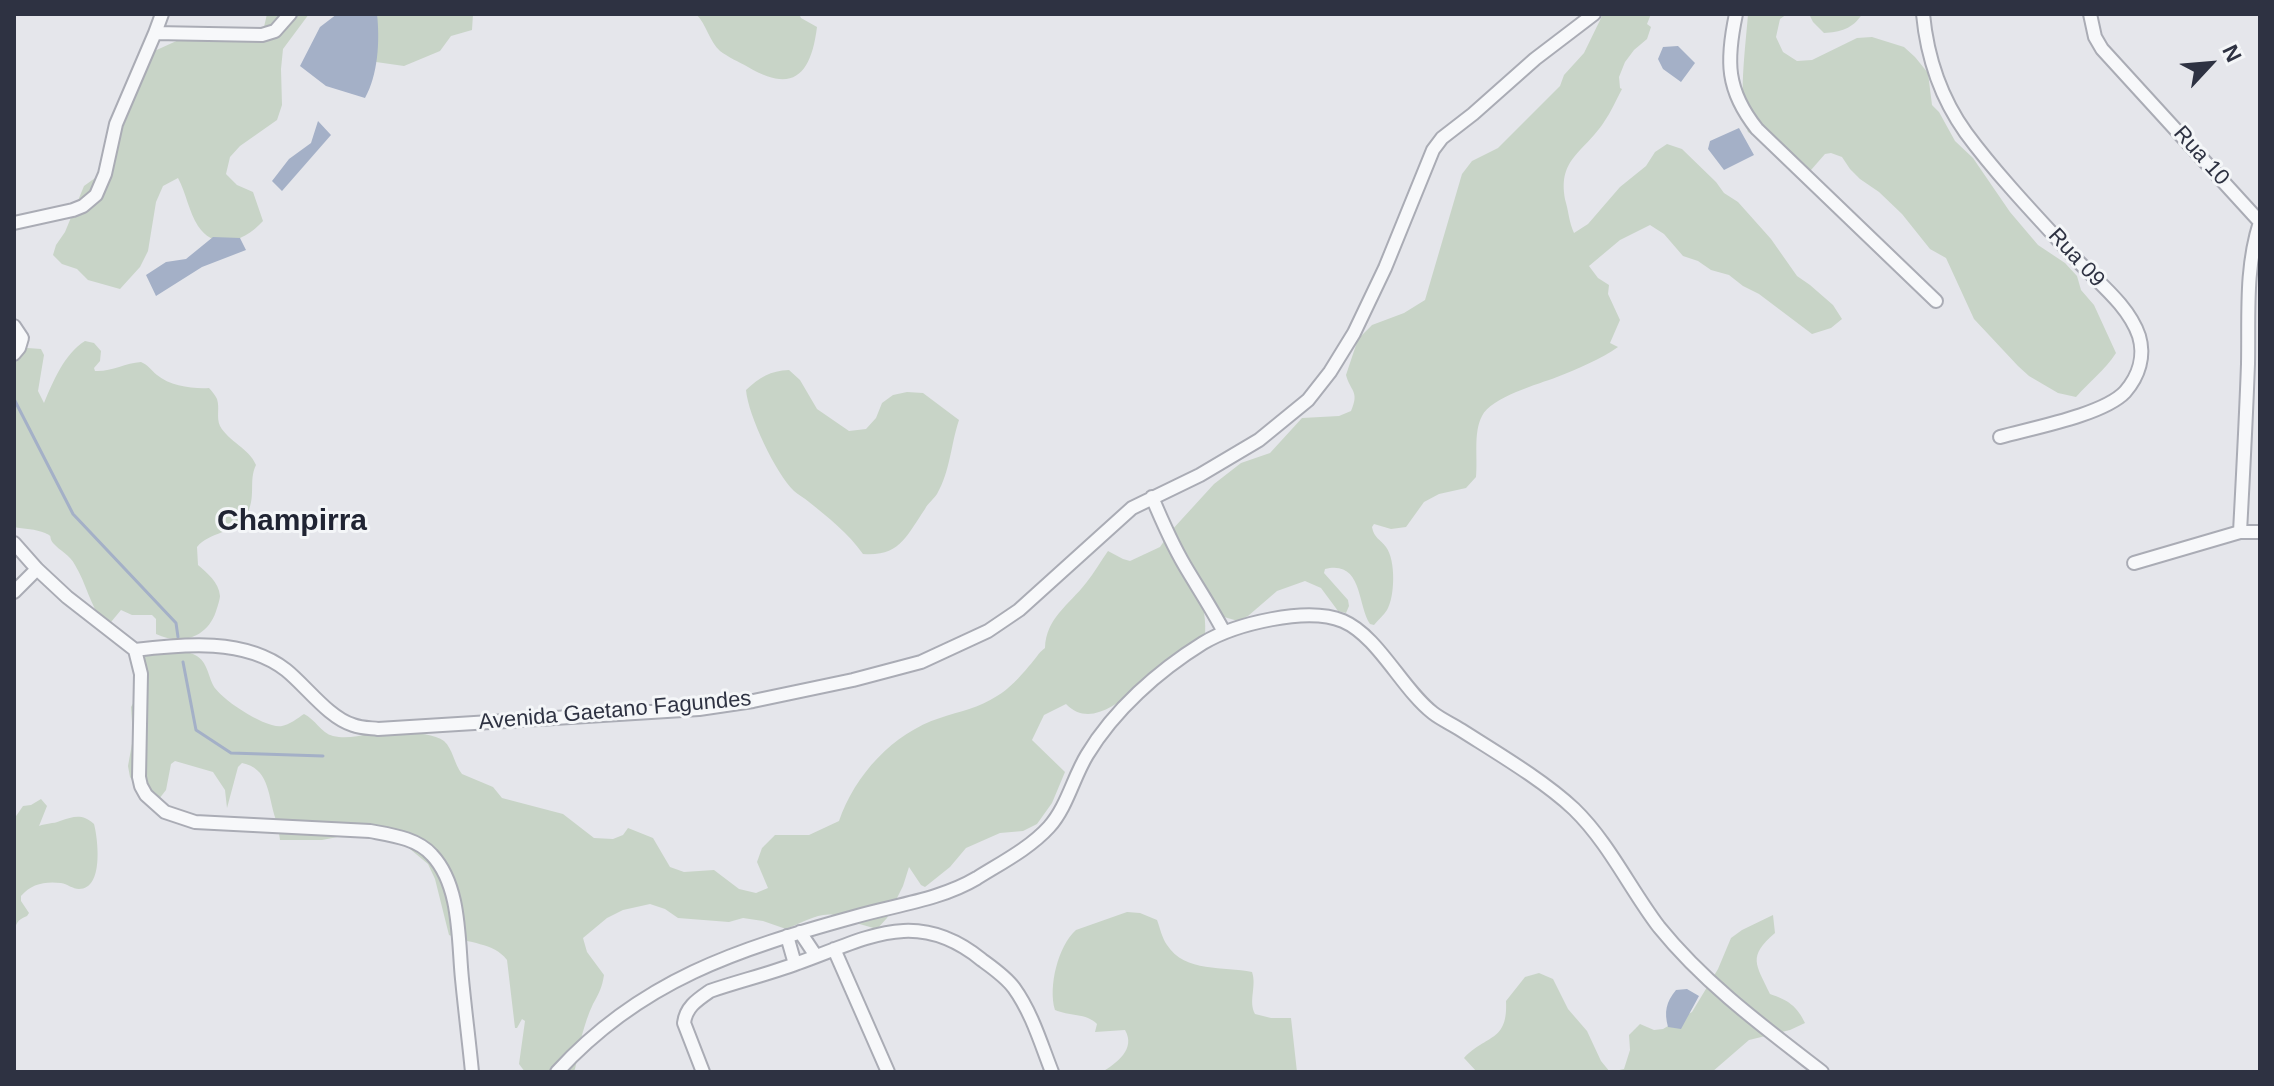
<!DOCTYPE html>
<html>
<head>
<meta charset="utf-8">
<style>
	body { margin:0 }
	#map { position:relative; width:2274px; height:1086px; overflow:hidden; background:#e5e6eb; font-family:Helvetica,sans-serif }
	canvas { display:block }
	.frame { position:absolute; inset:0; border:16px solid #2e3242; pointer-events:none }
	.north { position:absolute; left:2170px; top:24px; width:80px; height:80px; -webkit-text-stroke:6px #f4f6f8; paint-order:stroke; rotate:64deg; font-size:22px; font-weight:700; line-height:32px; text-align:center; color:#2e3242 }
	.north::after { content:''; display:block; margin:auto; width:28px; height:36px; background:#2e3242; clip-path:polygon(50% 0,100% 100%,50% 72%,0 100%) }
</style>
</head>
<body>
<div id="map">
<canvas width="2274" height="1086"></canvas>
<div class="frame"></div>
<div class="north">N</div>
</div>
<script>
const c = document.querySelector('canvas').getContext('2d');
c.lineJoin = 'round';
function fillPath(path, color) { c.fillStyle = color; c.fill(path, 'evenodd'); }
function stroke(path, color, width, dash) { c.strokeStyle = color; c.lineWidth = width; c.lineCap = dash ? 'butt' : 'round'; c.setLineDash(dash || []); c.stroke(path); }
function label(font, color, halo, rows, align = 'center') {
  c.font = font + ' Helvetica,sans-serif'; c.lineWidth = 6; c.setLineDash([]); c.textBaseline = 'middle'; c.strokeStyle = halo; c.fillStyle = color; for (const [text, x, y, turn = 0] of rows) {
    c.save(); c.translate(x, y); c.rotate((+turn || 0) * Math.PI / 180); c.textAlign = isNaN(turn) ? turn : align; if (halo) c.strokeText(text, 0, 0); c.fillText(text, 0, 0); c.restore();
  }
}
const green = new Path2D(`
	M267 14H309L283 49 281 69 282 105 277 120 240 146 230 157 226 174 237 185 253 192 263 221C246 240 216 253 198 226 189 212 186 193 178 178L163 186 156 202 148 251 140 267 120 289 88 280 77 269 62 264 53 255 56 245 65 232 84 186 95 178 113 151 132 105 141 67 150 53 183 38 249 34 264 27Z
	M353 14H473L472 30 451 36 440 51 404 66 376 62 365 57Z
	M696 14H799L801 18 817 27C811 74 794 94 748 67 739 62 728 57 720 51 709 41 707 25 696 14Z
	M1603 14H1651L1647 24 1651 27 1647 39 1634 50 1625 62 1619 77 1620 88 1622 89C1616 100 1611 112 1604 122 1583 154 1556 159 1566 203 1569 214 1569 222 1574 233L1588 224 1620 187 1646 166 1655 152 1667 144 1682 149 1716 182 1724 193 1738 202 1771 239 1797 276 1810 285 1833 305 1842 319 1831 328 1812 334 1759 294 1743 286 1729 275 1711 270 1698 261 1683 256 1664 234 1650 225 1620 240 1589 266 1598 278 1609 285 1608 294 1620 320 1610 343 1618 347C1601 359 1577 369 1557 377 1539 384 1491 397 1482 416 1473 433 1478 457 1476 477L1466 488 1439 494 1424 502 1406 527 1391 529 1374 524 1372 527C1374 538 1380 539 1386 547 1396 560 1395 597 1387 610 1384 615 1378 620 1374 625L1370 624C1357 605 1363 560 1325 569L1324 573 1348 600 1349 606 1346 613 1338 611 1321 588 1305 581 1277 591 1248 616 1238 621 1224 617 1202 599C1205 618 1208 634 1201 652 1195 653 1188 653 1182 655 1149 668 1101 740 1066 704L1044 715 1032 740 1065 772 1052 803 1037 824 1023 831 1000 833 966 848 950 867 925 887 921 885 909 867 903 886 887 918 877 929 856 923 849 924C830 904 808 921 786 929L763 921 743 918 729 922 678 918 665 909 650 904 623 910 607 918 583 938 587 952 604 975C602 988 599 993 593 1004 588 1014 585 1025 582 1035 578 1047 578 1060 574 1072H525L519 1064 525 1021 522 1019 517 1028H515L507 960C494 942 468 944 449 935L435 879 428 864 404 844 389 839 353 834 322 840H280C279 831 277 823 274 814 268 793 268 768 242 763L238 767 227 808 225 790 213 772 175 761 171 764 166 790 159 799 136 786 130 777 128 766 133 738 131 707 142 688V655C158 653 178 648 193 654 207 660 207 672 213 685 220 699 266 729 282 726 289 725 298 718 304 714 315 719 321 733 333 736 346 739 357 736 370 734 388 732 430 730 444 741 453 749 454 764 462 774L493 787 502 798 563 814 594 838 613 839 623 835 628 828 653 838 670 867 684 872 714 870 739 889 756 893 768 888 757 862 762 848 775 835H809L839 821C855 775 893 733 940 718 960 711 979 708 997 696 1009 689 1020 677 1029 666 1035 660 1038 653 1045 648 1046 618 1069 605 1086 583 1094 573 1101 561 1108 551L1123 559 1130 561 1160 547 1171 531 1214 484 1241 463 1270 453 1302 418 1339 416 1351 411C1360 391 1350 391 1346 375L1358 339 1372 325 1404 313 1425 300 1462 174 1472 161 1498 148 1560 86 1564 75 1584 53Z
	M1748 14H1787L1780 19 1776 37 1783 52 1797 61 1812 60 1857 38 1872 37 1904 47 1915 57 1928 73 1932 105 1939 112 1955 141 1973 158 2010 212 2038 245 2065 263 2077 276 2081 290 2094 305 2116 353C2105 370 2089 382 2076 397L2058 393 2029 376 2018 366 1974 319 1946 258 1930 249 1902 214 1879 192 1860 179 1850 169 1842 157 1831 153 1825 154 1811 170H1806L1748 132C1737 107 1746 43 1748 14Z
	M1809 14H1862C1853 29 1840 32 1824 33L1813 22Z
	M85 341 94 343 101 351 100 361 94 368 95 371C111 372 125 363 141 362 148 365 151 370 157 375 170 386 193 389 209 388 212 391 215 395 217 399 220 408 216 417 220 426 229 442 249 448 256 465 248 481 257 497 246 516 235 533 209 532 197 547L198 565C207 573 219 582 220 596 220 598 218 606 217 608 209 638 181 646 156 634V619L152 615H132L121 610 111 622H103C90 605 86 583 75 565 70 555 60 551 53 543 48 536 54 537 45 533 36 529 24 529 14 527V347L41 349 44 355 38 391 44 403C53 382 64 354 85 341Z
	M789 370 800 380 817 409 849 431 866 429 876 418 882 403 893 395 907 392 923 393 959 420C951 444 950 472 937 494 934 499 928 503 925 509 907 535 900 557 863 554 849 534 828 517 809 502 805 498 798 495 794 491 776 474 748 415 746 390 760 377 770 371 789 370Z
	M41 799 47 806 39 826C46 823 53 824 60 821 74 817 81 813 94 824 98 839 104 889 79 889 73 889 67 884 61 883 45 881 31 884 21 896V901L29 913 27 916C17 920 16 923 14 934V819L23 806 31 805Z
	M1127 912 1140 913 1157 920C1160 928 1162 938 1167 945 1185 973 1224 966 1252 972 1257 986 1248 1001 1255 1014L1271 1018H1291L1297 1072H1102C1117 1063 1136 1049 1125 1030L1095 1032 1097 1024C1087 1013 1068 1016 1055 1010 1048 987 1058 946 1076 930Z
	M1773 915 1775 933C1747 957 1756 964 1770 994 1788 1000 1797 1006 1805 1023L1790 1030 1749 1040 1712 1072H1610L1624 1069 1630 1050 1629 1035 1640 1024 1654 1030 1663 1029 1692 1012 1718 969 1731 938 1742 930Z
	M1539 973 1553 979 1568 1009 1587 1031 1601 1061 1610 1072H1477L1464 1058C1487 1034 1508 1042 1506 1001L1525 977Z`);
const water = new Path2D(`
	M337 14H377C380 41 378 75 365 98L326 86 300 66 320 27Z
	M1678 46 1695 63 1681 82 1663 69 1658 59 1663 47Z
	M318 121 331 135 282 191 272 181 289 159 311 143Z
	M1739 128 1754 155 1724 170 1708 149 1710 141Z
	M213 237 240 238 246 250 202 267 156 296 146 275 166 262 186 259Z
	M1687 989 1699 996 1681 1029 1668 1027C1664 1012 1666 1002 1676 990Z`);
const stream = new Path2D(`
	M14 399 73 514 176 623 178 637
	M183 662 196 730 231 753 323 756`);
const minor = new Path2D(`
	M1736 14C1726 61 1726 90 1757 129L1936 301
	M1923 14C1927 56 1941 98 1966 133 1997 175 2038 218 2074 257 2096 281 2128 304 2139 336 2145 356 2139 376 2125 392 2103 415 2032 428 2000 437
	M2090 14 2095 37 2102 49 2260 222C2245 269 2249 315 2248 364 2246 420 2243 476 2240 532
	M155 33 162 14
	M14 223 73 210 83 206 96 195 105 174 116 124 155 33 262 35 275 31 290 14
	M14 326 22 338 19 348 14 354
	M1152 497C1162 521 1172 544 1185 566 1198 588 1212 609 1224 632
	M14 543 37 569 67 597 135 650 141 674 139 777 141 786 146 795 165 812 195 822 370 831C391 835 417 838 432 855 461 886 458 940 462 979 465 1010 469 1041 472 1072
	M2134 563 2240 532H2260
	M14 592 37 569
	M135 650C184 644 245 638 286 670 306 686 329 718 353 725 361 728 370 728 378 729L699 709 753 701 853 680 921 662 988 631 1019 610 1132 508 1200 475 1259 440 1308 400 1330 372 1354 333 1385 268 1433 150 1442 138 1473 114 1535 59 1594 14
	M800 932 816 956
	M787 936 795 964
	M834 949 888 1072
	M557 1072C641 980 738 949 854 917 895 905 940 900 977 878 1001 863 1030 848 1049 827 1067 807 1073 778 1087 755 1114 710 1158 671 1203 643 1235 624 1307 606 1343 621 1378 636 1402 689 1433 713 1442 720 1452 724 1461 730 1497 753 1543 780 1574 809 1609 843 1630 889 1659 927 1705 984 1765 1028 1822 1072
	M703 1072 684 1023C686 1007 697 1000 710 991 739 981 769 974 798 963 866 939 916 906 982 960 993 968 1006 977 1014 988 1032 1013 1041 1044 1052 1072`);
const streetNames = [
	["Rua 10",2201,156,48],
	["Rua 09",2076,258,47],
	["Avenida Gaetano Fagundes",615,711,-5]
];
const districtNames = [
	["Champirra",292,522]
];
fillPath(green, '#c8d4c7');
fillPath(water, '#a4b0c7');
stroke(stream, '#a4b0c7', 3);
stroke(minor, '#aaacb5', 16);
stroke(minor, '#f7f8fa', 12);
label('22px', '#2e3242', '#f4f6f8', streetNames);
label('bold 30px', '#202433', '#f4f6f8', districtNames);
</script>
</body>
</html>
